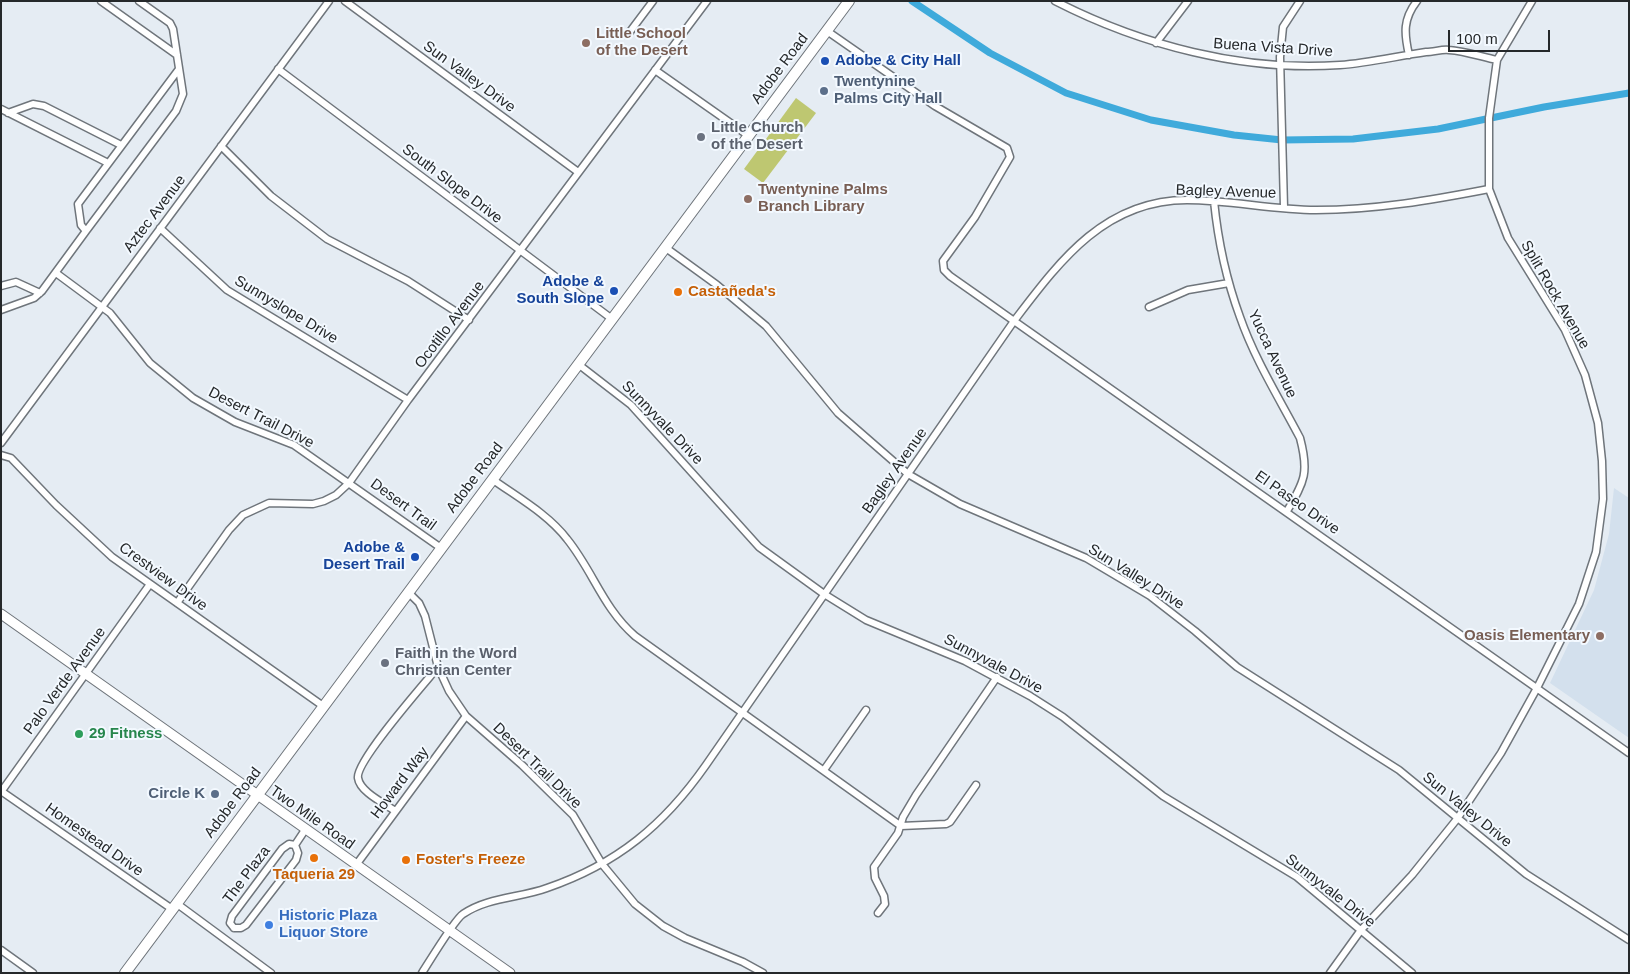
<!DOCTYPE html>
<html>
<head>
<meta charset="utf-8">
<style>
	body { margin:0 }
	#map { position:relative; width:1630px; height:974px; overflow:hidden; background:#e5ecf3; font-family:Helvetica,sans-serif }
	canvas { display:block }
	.frame { position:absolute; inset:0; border:2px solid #25282a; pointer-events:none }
	.scale { position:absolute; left:1448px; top:30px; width:102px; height:22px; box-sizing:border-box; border:2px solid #25282a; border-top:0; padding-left:6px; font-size:15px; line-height:18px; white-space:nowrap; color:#25282a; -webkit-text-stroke:4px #f3f9ff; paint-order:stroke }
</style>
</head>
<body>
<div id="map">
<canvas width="1630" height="974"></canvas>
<div class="frame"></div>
<div class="scale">100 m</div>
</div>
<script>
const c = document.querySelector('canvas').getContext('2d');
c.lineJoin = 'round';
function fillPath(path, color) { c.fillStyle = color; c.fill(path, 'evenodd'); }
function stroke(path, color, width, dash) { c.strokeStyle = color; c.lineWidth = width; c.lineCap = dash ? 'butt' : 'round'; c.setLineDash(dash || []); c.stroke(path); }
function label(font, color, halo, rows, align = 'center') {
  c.font = font + ' Helvetica,sans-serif'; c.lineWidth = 4; c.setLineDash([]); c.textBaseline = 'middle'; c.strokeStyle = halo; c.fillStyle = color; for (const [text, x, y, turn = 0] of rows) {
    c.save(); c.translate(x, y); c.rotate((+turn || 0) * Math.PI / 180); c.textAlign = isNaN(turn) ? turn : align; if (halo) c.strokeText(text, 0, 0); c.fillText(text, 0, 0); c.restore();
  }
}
const built = new Path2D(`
	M1614 488 1629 498V738L1550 683 1594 590 1609 534Z`);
const green = new Path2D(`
	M796 98 816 113 763 183 744 169Z`);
const canal = new Path2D(`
	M912 1 990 53 1066 93 1151 120 1234 135 1282 140 1353 139 1438 129 1544 107 1629 93`);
const street = new Path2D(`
	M101 1 177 55
	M345 1 578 172
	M1055 1C1141 45 1243 72 1340 65 1369 63 1397 56 1426 52 1434 52 1442 49 1449 50 1465 51 1482 57 1497 60
	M827 31 935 106 1007 148 1010 157 975 217 943 261 944 270 950 276 1629 753
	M629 33 653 1
	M1156 43 1188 1
	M1409 55C1404 33 1403 19 1417 1
	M278 69 612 319
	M655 70 749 136
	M1 109 108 163
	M8 113 33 104 44 106 121 145
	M221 146 271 196 327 239 408 281 469 320
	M1214 201C1218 241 1226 279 1240 317 1255 360 1279 398 1300 438 1309 472 1305 481 1287 511
	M1284 207 1280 57 1283 27 1300 1
	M160 228 227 290 408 400
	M86 231 176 111 183 94 173 29 170 23 139 1
	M666 248 717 285 766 326 838 413 908 474 960 504 1086 558 1150 596 1195 631 1237 667 1399 770 1526 874 1629 940
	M56 273 110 313 150 363 193 398 235 422 294 445 441 548
	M1 286 16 282 40 293
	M1149 307 1188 290 1229 283
	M1 310 34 298 42 291 86 231 81 225 78 204 179 69
	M578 364 631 405 759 547 824 594 866 620 965 661 1030 696 1063 717 1163 796 1297 877 1412 973
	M1 443 329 1
	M1 455 11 458 56 505 112 557 323 706
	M492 479C517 497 548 514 567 539 593 571 603 608 635 636L901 826 946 824 950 822 976 785
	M408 592 419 603 425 616 438 667 449 691 466 716 522 765 573 815 602 864 635 904 663 926 685 938 743 962 763 973
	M177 603 229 530 243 515 269 503 313 504 324 501 336 495 349 483 408 400 707 1
	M824 770 866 710
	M1 791 172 909
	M1 792 150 584
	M395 811C384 803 360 792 358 778 355 762 424 684 438 667
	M295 845 305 830
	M356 865 466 716
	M176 903 271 973
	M878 913 885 904 884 896 875 878 874 867 898 833 903 817 916 795 997 677
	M234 928 230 923 232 916 282 849 289 844 295 845
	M234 928H241L246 925 296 860 298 853 295 845
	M1 950 33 973
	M422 973C429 962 455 919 463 914 488 897 520 898 547 888 617 864 664 825 706 765L1014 321C1059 262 1104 200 1187 200 1230 200 1273 210 1316 210 1375 210 1432 200 1489 189
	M1330 973 1361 930 1412 875 1457 819 1501 753 1537 688 1579 604 1596 552 1603 499 1602 461 1598 423 1585 375 1565 330 1508 238 1489 189V118L1497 60 1532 1`);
const secondary = new Path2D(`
	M1 614 510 973`);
const primary = new Path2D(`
	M125 973 849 1`);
const markers = [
	[586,43,5,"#8d6e63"],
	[825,61,5,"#1a4fb4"],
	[824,91,5,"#5c6f8a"],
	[701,137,5,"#6b7280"],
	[748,199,5,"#8d6e63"],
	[614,291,5,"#1a4fb4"],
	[678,292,5,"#e8710a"],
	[415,557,5,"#1a4fb4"],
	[1600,636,5,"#8d6e63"],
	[385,663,5,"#6b7280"],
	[79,734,5,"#2e9e5b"],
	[215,794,5,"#5c6f8a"],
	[314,858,5,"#e8710a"],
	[406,860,5,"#e8710a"],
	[269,925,5,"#3f7fe0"]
];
const educationNames = [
	["Little School",596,34],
	["of the Desert",596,51],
	["Twentynine Palms",758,190],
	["Branch Library",758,207],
	["Oasis Elementary",1590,636,"right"]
];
const streetNames = [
	["Buena Vista Drive",1273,48,4],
	["Adobe Road",780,69,-53],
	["Sun Valley Drive",469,77,36],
	["South Slope Drive",452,184,37],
	["Bagley Avenue",1226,192,2],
	["Aztec Avenue",155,214,-53],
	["Split Rock Avenue",1555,295,60],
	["Sunnyslope Drive",286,310,31],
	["Ocotillo Avenue",450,325,-53],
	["Yucca Avenue",1272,354,65],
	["Desert Trail Drive",261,418,27],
	["Sunnyvale Drive",662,423,46],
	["Bagley Avenue",895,471,-55],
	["Adobe Road",475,478,-53],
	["El Paseo Drive",1297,503,35],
	["Desert Trail",403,505,36],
	["Crestview Drive",163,577,36],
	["Sun Valley Drive",1136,577,32],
	["Sunnyvale Drive",993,664,28],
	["Palo Verde Avenue",65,681,-54],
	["Desert Trail Drive",537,766,44],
	["Howard Way",400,783,-53],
	["Adobe Road",233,803,-53],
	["Sun Valley Drive",1467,810,39],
	["Two Mile Road",312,818,35],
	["Homestead Drive",94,840,35],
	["The Plaza",247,875,-53],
	["Sunnyvale Drive",1330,891,38]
];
const transitNames = [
	["Adobe & City Hall",835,61,"left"],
	["Adobe &",604,282],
	["South Slope",604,299],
	["Adobe &",405,548],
	["Desert Trail",405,565]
];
const serviceNames = [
	["Twentynine",834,82],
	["Palms City Hall",834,99],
	["Circle K",205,794,"right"]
];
const worshipNames = [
	["Little Church",711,128],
	["of the Desert",711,145],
	["Faith in the Word",395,654],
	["Christian Center",395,671]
];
const foodNames = [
	["Castañeda's",688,292],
	["Foster's Freeze",416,860],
	["Taqueria 29",314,875,"center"]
];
const leisureNames = [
	["29 Fitness",89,734]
];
const shopNames = [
	["Historic Plaza",279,916],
	["Liquor Store",279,933]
];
fillPath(built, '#d3e0ed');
fillPath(green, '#bec771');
stroke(canal, '#3faadb', 7);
stroke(street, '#6f757b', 9);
stroke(secondary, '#6f757b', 11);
stroke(primary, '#6f757b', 12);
stroke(street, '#fff', 6);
stroke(secondary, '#fff', 9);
stroke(primary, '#fff', 10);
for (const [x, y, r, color] of markers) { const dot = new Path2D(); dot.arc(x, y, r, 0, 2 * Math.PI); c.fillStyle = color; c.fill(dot); stroke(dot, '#f3f9ff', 2); }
label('bold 15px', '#785e54', '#f3f9ff', educationNames, 'left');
label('15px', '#25282a', '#f3f9ff', streetNames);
label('bold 15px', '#164399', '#f3f9ff', transitNames, 'right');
label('bold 15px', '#4e5e75', '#f3f9ff', serviceNames, 'left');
label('bold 15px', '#5b616d', '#f3f9ff', worshipNames, 'left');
label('bold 15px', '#c56008', '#f3f9ff', foodNames, 'left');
label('bold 15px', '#27864d', '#f3f9ff', leisureNames, 'left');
label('bold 15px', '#366cbe', '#f3f9ff', shopNames, 'left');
</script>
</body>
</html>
